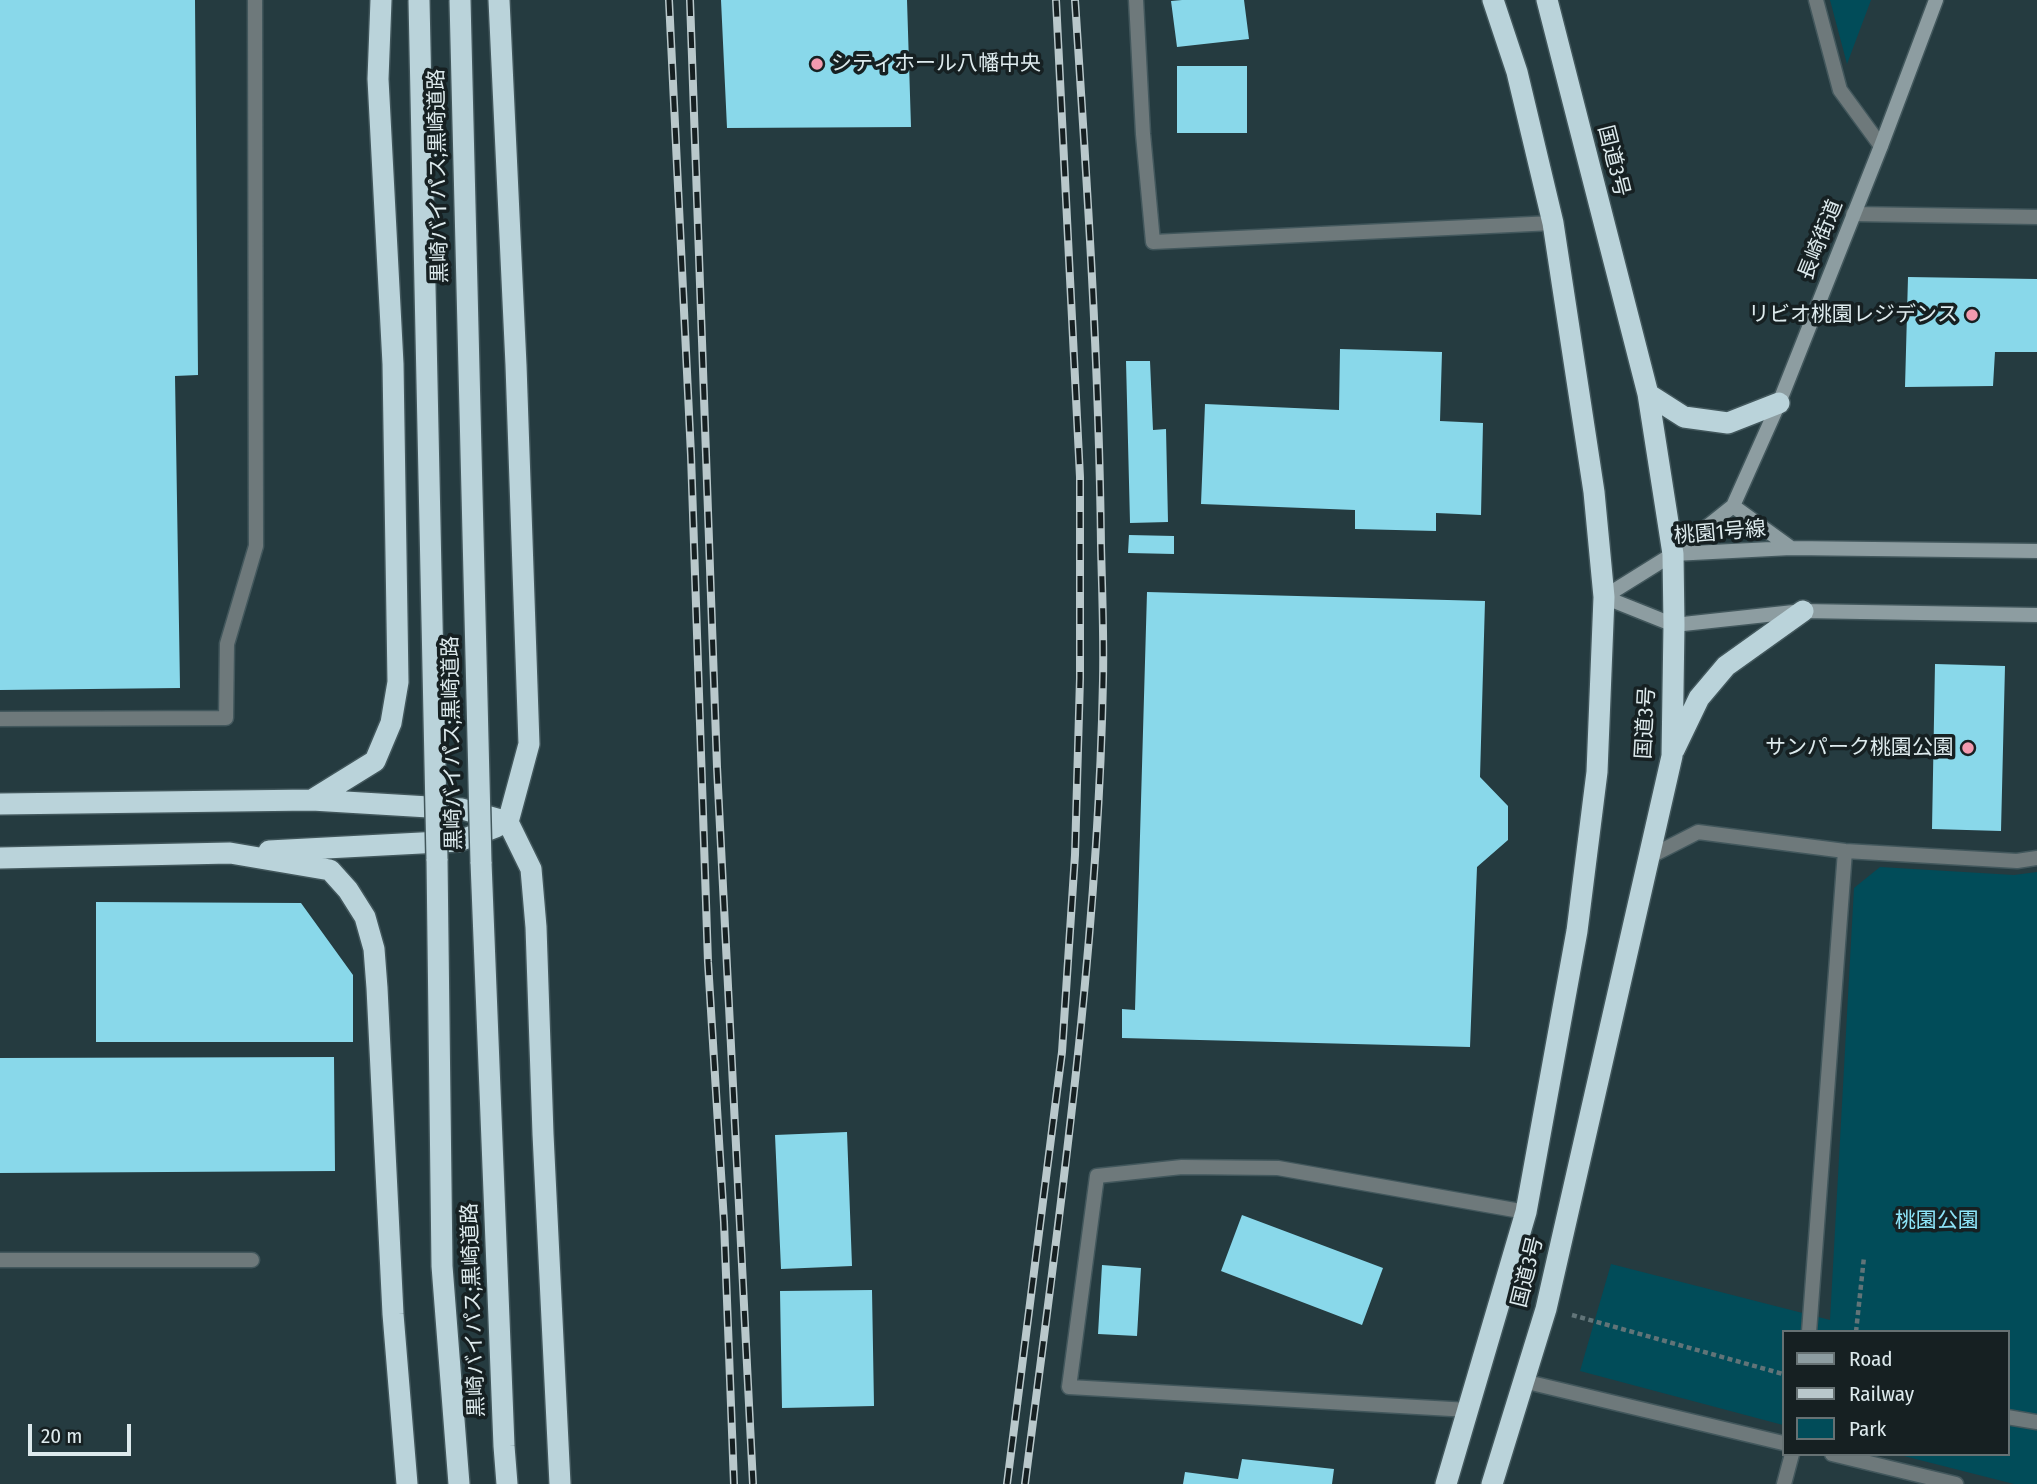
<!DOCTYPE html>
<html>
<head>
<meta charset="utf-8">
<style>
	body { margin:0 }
	#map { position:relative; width:2037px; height:1484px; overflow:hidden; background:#253b40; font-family:"Fira Sans Condensed",sans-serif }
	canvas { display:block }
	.legend { position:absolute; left:1782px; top:1330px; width:228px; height:126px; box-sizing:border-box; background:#162022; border:2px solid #667173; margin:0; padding:9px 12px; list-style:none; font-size:21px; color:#ddeaed }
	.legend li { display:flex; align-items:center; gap:14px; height:35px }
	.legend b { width:35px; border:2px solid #667173 }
	.scale { position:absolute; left:28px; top:1424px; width:103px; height:32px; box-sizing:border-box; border:4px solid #ddeaed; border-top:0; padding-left:9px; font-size:21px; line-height:24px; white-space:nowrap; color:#ddeaed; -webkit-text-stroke:5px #162022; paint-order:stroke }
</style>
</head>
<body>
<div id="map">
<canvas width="2037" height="1484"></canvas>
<ul class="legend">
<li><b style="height:9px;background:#8d9da1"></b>Road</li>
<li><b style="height:9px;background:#b9c8cb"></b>Railway</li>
<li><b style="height:19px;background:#014c59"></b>Park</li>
</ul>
<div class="scale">20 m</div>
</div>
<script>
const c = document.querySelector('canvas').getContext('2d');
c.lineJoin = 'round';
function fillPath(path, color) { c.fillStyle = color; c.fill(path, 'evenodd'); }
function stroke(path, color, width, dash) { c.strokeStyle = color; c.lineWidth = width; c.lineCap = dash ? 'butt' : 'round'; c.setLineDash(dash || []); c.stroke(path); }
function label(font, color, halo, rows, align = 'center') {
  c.font = font + ' "Fira Sans Condensed","Noto Sans JP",sans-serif'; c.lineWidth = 7; c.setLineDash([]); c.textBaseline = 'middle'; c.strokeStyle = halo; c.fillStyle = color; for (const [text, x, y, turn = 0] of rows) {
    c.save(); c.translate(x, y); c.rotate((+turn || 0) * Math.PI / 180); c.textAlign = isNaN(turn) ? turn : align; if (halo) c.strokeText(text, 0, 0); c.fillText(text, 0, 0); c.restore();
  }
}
const green = new Path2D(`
	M1830 0H1871L1847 64Z
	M1880 867 2014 875 2037 872V1484H2014L1896 1454H2007V1332H1783V1425L1580 1371 1611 1264 1830 1320 1854 888Z`);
const building = new Path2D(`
	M0 0H195L198 375 175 376 180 688 0 690Z
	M721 0H907L911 127 727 128Z
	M1182 0H1244L1249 39 1177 47 1171 1Z
	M1177 66H1247V133H1177Z
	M1908 277 2037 279V352H1995L1993 386 1905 387Z
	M1340 349 1442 352 1440 421 1483 423 1481 515 1436 513V531L1355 529V510L1201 504 1205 404 1339 410Z
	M1126 361H1150L1153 430 1166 429 1168 522 1130 523Z
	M1129 535 1174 536V554L1128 553Z
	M1147 592 1485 601 1480 777 1508 806V840L1477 867 1470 1047 1122 1038V1009L1135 1010Z
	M1935 664 2005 666 2001 831 1932 829Z
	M96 902 301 903 353 975V1042H96Z
	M334 1057 335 1171 0 1173V1058Z
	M847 1132 852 1266 781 1269 775 1135Z
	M1242 1215 1383 1268 1362 1325 1221 1271Z
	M1102 1265 1141 1268 1137 1336 1098 1334Z
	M872 1290 874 1406 782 1408 780 1291Z
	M1242 1459 1334 1469 1332 1484H1183L1185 1472 1238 1479Z`);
const path = new Path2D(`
	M1572 1315 1783 1374
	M1856 1332 1864 1257`);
const lane = new Path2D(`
	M0 719 226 718 227 644 256 546 255 0
	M0 1260H252
	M2007 1417 2037 1422`);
const street = new Path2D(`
	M1136 0 1143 134 1153 242 1553 223
	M1816 0 1840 90 1881 146
	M1853 214 2037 217
	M1647 858 1698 832 1845 851 2017 861 2037 858
	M1809 1332 1845 851
	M1523 1381 1783 1443
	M1469 1410 1069 1387 1097 1176 1182 1167 1278 1168 1526 1212
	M1832 1454 1956 1484
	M1784 1484 1792 1454`);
const secondary = new Path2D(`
	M1733 506 1791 548
	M1673 554 1733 506 1779 403 1881 146 1936 0
	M1604 597 1673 554 1791 548 2037 551
	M1604 597 1674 625 1803 611 2037 615`);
const highway = new Path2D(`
	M499 0 516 365 529 744 508 822 531 869 536 927 543 1134 560 1484
	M1648 394 1684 417 1728 423 1779 403
	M1674 750 1699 698 1726 666 1803 611
	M312 800 375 761 391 723 398 682 393 364 378 79 381 0
	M0 804 312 800 462 809 508 822
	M269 851 459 841 496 827
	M0 858 230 853 330 870 348 890 365 917 374 949 377 988 393 1314 407 1484
	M437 859 442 1266 459 1484
	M481 862 504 1446 507 1484
	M1446 1484 1526 1212 1577 931 1597 772 1604 597 1594 492 1553 223 1517 72 1493 0
	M1492 1484 1546 1309 1672 756 1674 625 1673 554 1648 394 1547 0`);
const rail = new Path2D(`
	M669 0 691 455 708 962 724 1222 734 1484
	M690 0 717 767 753 1484
	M1007 1484 1062 1052 1075 855 1080 678V477L1056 0
	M1025 1484C1059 1217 1098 950 1103 680 1104 635 1102 590 1101 545 1099 363 1087 182 1075 0`);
const highwayBridge = new Path2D(`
	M419 0 437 859
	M460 0 481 862`);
const markers = [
	[817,64,7,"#f29aaf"],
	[1972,315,7,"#f29aaf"],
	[1968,748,7,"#f29aaf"]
];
const poiNames = [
	["シティホール八幡中央",831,64,"left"],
	["リビオ桃園レジデンス",1958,315],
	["サンパーク桃園公園",1954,748]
];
const streetNames = [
	["国道3号",1613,161,76],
	["黒崎バイパス;黒崎道路",439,176,-91],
	["長崎街道",1821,240,-68],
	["桃園1号線",1720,533,-5],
	["国道3号",1646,723,-87],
	["黒崎バイパス;黒崎道路",453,743,-91],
	["国道3号",1528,1272,-76],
	["黒崎バイパス;黒崎道路",474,1310,-92]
];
const parkNames = [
	["桃園公園",1937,1221]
];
fillPath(green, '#014c59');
fillPath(building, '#89d8ea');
stroke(lane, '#42575c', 17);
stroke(street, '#42575c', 17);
stroke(secondary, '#42575c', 17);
stroke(highway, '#42575c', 24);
stroke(path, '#617478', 4.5, [5, 3.5]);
stroke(lane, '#6e797b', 14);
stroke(street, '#6e797b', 14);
stroke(secondary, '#8d9da1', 14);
stroke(highway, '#bad3da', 21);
stroke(rail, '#b9c8cb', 8);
stroke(rail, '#162022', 5, [16]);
stroke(highwayBridge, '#42575c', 24, []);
stroke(highwayBridge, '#bad3da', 21);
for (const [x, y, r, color] of markers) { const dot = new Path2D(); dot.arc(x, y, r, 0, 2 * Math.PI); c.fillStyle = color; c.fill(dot); stroke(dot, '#162022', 2.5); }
label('21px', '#ddeaed', '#162022', poiNames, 'right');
label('21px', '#ddeaed', '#162022', streetNames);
label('21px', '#8ee5f9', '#162022', parkNames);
</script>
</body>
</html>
